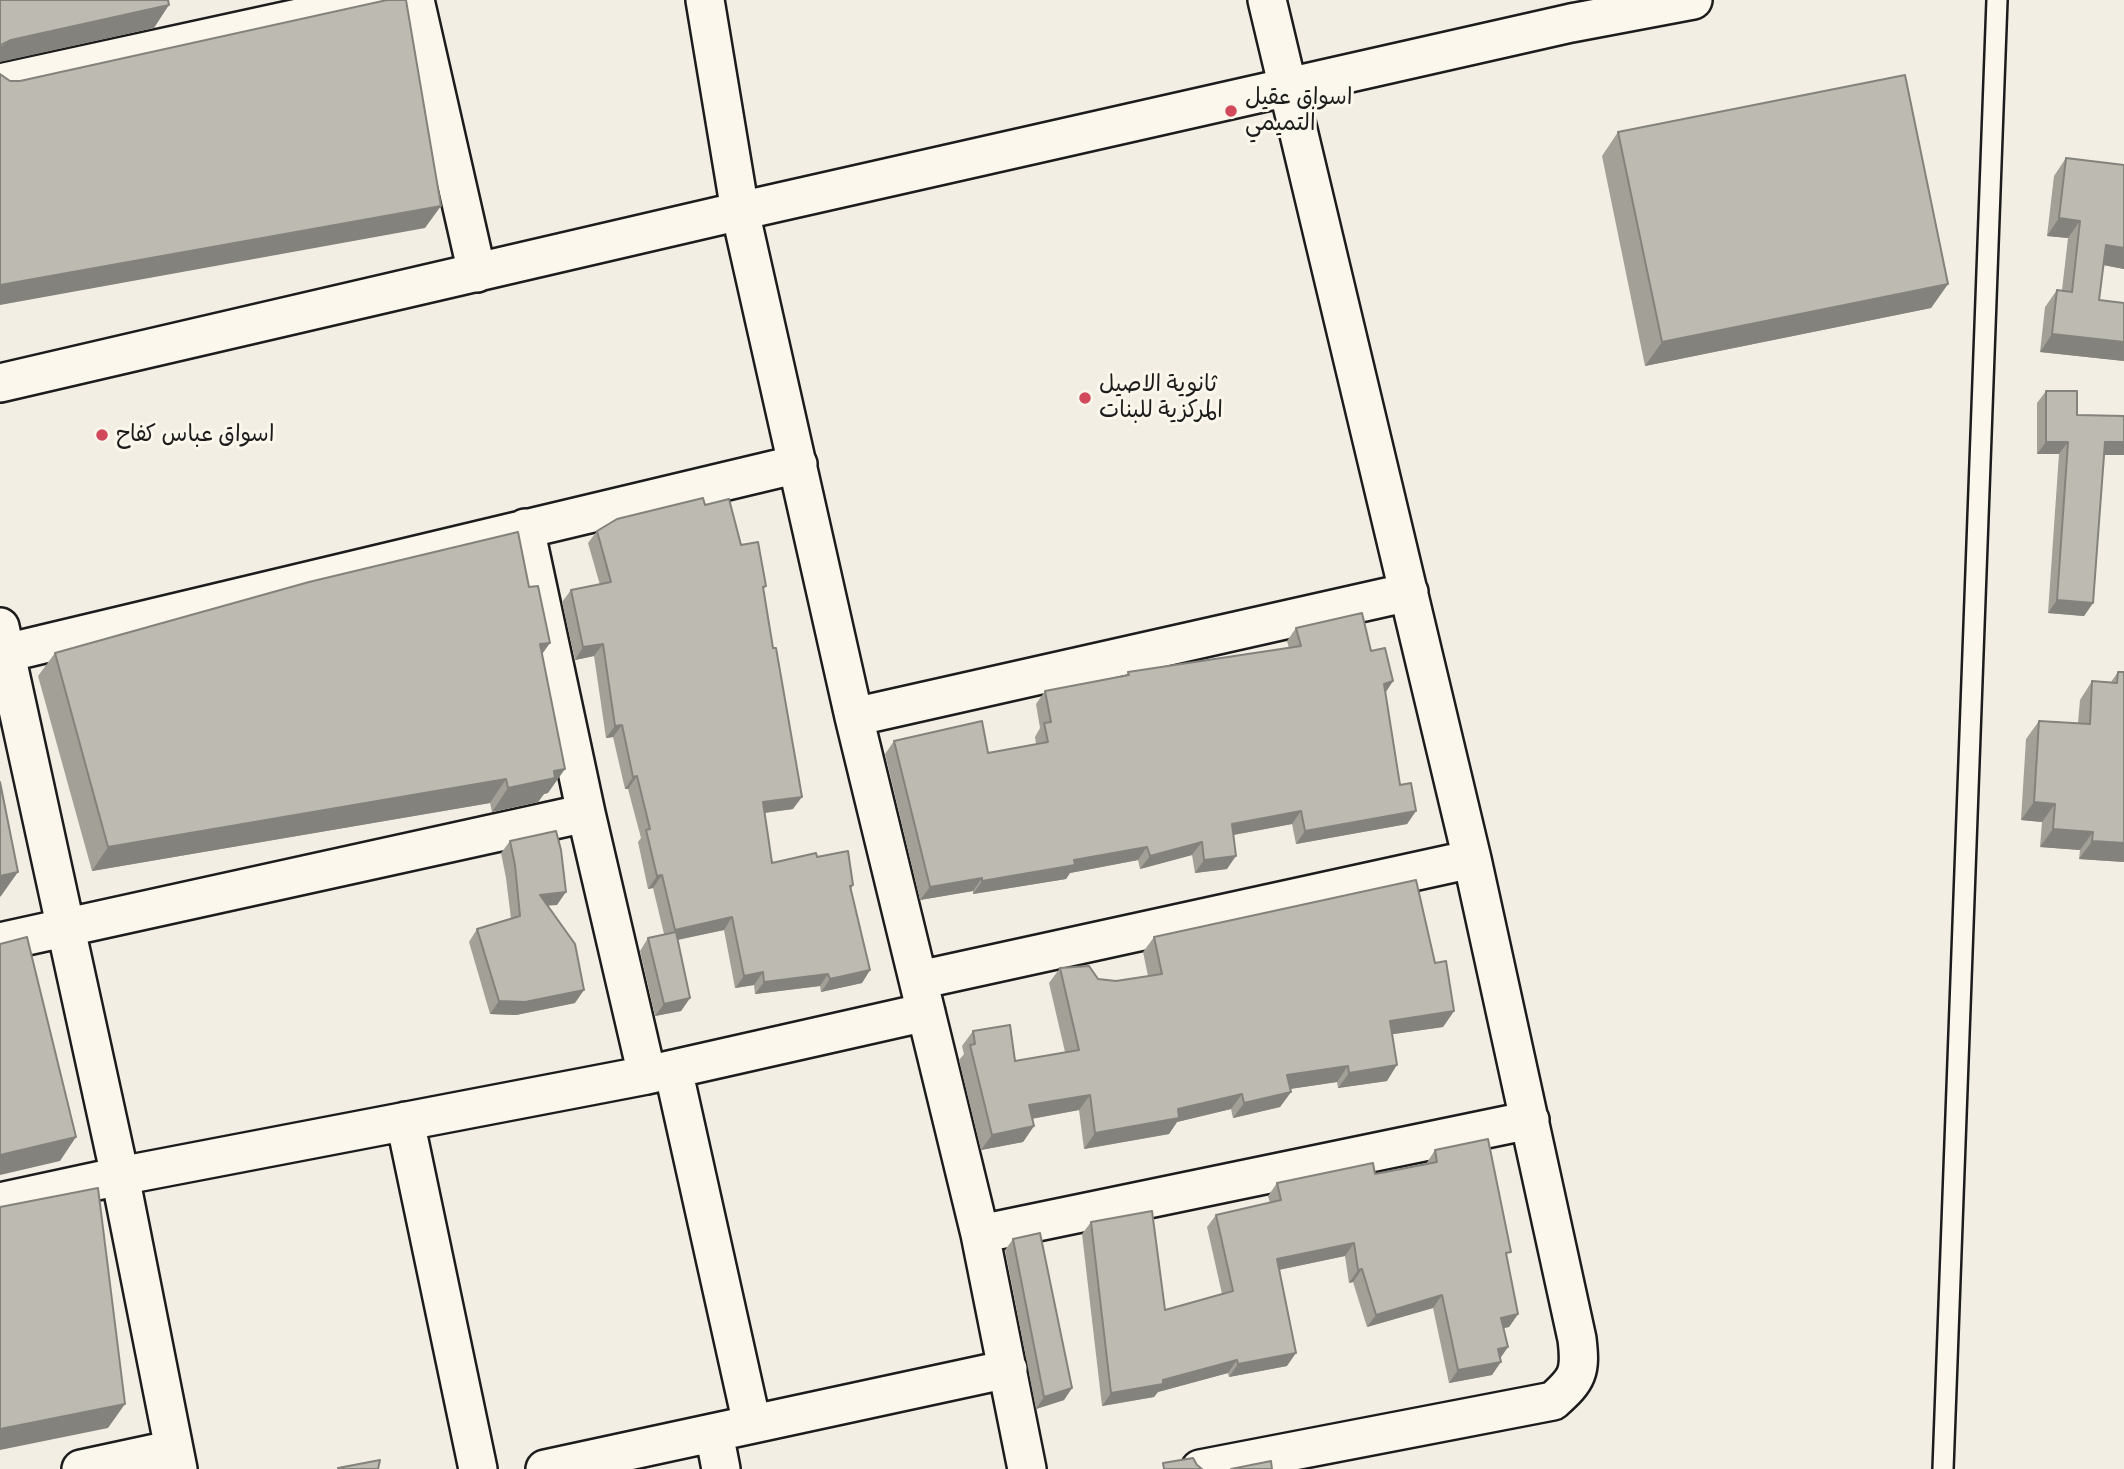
<!DOCTYPE html>
<html>
<head>
<meta charset="utf-8">
<style>
	body { margin:0 }
	canvas { display:block; background:#f2eee4 }
</style>
</head>
<body>
<canvas width="2124" height="1469"></canvas>
<script>
const c = document.querySelector('canvas').getContext('2d');
c.lineJoin = 'round';
function stroke(path, color, width, dash) { c.strokeStyle = color; c.lineWidth = width; c.lineCap = dash ? 'butt' : 'round'; c.setLineDash(dash || []); c.stroke(path); }
function fillPath(path, color) { c.fillStyle = color; c.fill(path, 'evenodd'); }
function label(font, color, halo, rows, align = 'center') {
  c.font = font + ' "Patrick Hand","Playpen Sans Arabic",sans-serif'; c.lineWidth = 6; c.setLineDash([]); c.textBaseline = 'middle'; c.strokeStyle = halo; c.fillStyle = color; for (const [text, x, y, turn = 0] of rows) {
    c.save(); c.translate(x, y); c.rotate((+turn || 0) * Math.PI / 180); c.textAlign = isNaN(turn) ? turn : align; if (halo) c.strokeText(text, 0, 0); c.fillText(text, 0, 0); c.restore();
  }
}
const lane = new Path2D(`
	M1943 1469 1997 0`);
const street = new Path2D(`
	M415 0 477 273
	M705 0 740 211 854 717 980 1234 1027 1469
	M0 83 381 0
	M0 383 740 211 1571 23 1693 0
	M525 528 586 813 647 1075
	M0 627 120 1176 178 1469
	M6 653 798 464
	M854 717 1409 592
	M0 942 586 813
	M919 980 1472 859
	M673 1069 752 1424
	M405 1121 478 1469
	M0 1202 120 1176 647 1075 926 1012
	M980 1234 1530 1120
	M714 1433 721 1469
	M81 1469 174 1449
	M545 1469 1008 1369
	M1200 1469 1553 1401C1578 1379 1581 1372 1577 1339L1472 859 1267 0`);
const wall = new Path2D(`
	M1618 132 1948 284 1931 308 1645 366 1602 156Z
	M2066 158 2124 165V269L2103 265 2099 300 2124 303V361L2040 352 2045 307 2057 290H2062L2068 238 2047 236 2054 176Z
	M2046 391 2077 415 2124 416V455H2104L2093 603 2084 616 2048 613 2059 454H2037V403Z
	M705 505 741 545 766 586 763 590 793 809 765 813 772 863 817 857 853 885 851 889 870 970 862 983 821 992 820 986 755 994 754 985 735 988 724 930 678 940 690 998 681 1011 655 1016 640 951 648 938 664 934 653 888 648 889 638 842 641 838 628 789H625L613 737 606 738 594 656 575 660 562 602 571 590 600 585 588 543 597 531Z
	M1296 628 1371 651 1393 681 1385 692 1400 785 1416 811 1407 824 1296 844 1292 824 1233 835 1227 869 1195 873 1192 855 1140 869 1138 860 1070 873 1066 879 973 894V891L920 900 885 754 894 741 988 753 1036 744 1035 737 1040 728 1036 704 1045 691 1126 676 1128 672 1289 648 1287 641Z
	M55 653 542 654 548 793 544 794 538 802 492 812 490 803 92 871 38 676Z
	M2118 672 2124 862 2079 859 2080 850 2040 847 2042 822 2021 820 2026 739 2039 721 2078 723 2080 700 2092 681 2111 682Z
	M510 841 557 905H547L575 1003 516 1015 490 1014 469 942 477 929 511 919 506 878 501 853Z
	M1154 937 1435 963 1454 1011 1443 1027 1393 1034 1387 1081 1338 1088 1337 1082 1290 1089 1291 1092 1280 1107 1233 1118 1231 1109 1177 1122 1169 1134 1084 1149 1079 1110 1032 1119 1034 1126 1023 1142 981 1150 959 1060 964 1054 962 1046 973 1031 1015 1061 1065 1052 1049 983 1060 968 1098 979 1116 981 1148 976 1143 952Z
	M1435 1150 1507 1258 1518 1314 1509 1327 1504 1328 1508 1347 1500 1358 1492 1375 1449 1383 1433 1308 1367 1327 1353 1282 1349 1283 1345 1256 1279 1270 1287 1366 1229 1377 1228 1373 1158 1392 1154 1397 1102 1406 1082 1234 1091 1222 1165 1310 1222 1294 1207 1227 1216 1215 1270 1203 1268 1196 1277 1183 1375 1174 1426 1164Z
	M1013 1239 1072 1388 1064 1400 1036 1409 1005 1250Z`);
const shadedWall = new Path2D(`
	M169 5 154 28 0 62V47L11 40Z
	M441 206 425 228 0 305V285Z
	M2059 218 2080 221 2068 238 2047 236Z
	M2106 245 2124 248V269L2093 263Z
	M1948 284 1931 308 1645 366 1662 342Z
	M2052 334 2124 342V361L2040 352Z
	M2046 442H2068L2059 454H2037Z
	M2105 442H2124V455H2096Z
	M2057 600 2093 603 2084 616 2048 613Z
	M550 643 533 667 540 644Z
	M603 644 594 656 575 660 583 647Z
	M1393 681 1384 695V684Z
	M622 725 613 737 606 738 615 726Z
	M565 769 548 793 544 794 538 802 492 812 508 788 554 771Z
	M637 776 628 789H625L633 777Z
	M506 779 490 803 92 871 108 847Z
	M802 797 793 809 754 814 763 802Z
	M2034 802 2055 804 2042 822 2021 820Z
	M1301 811 1292 824 1222 837 1232 824Z
	M1416 811 1407 824 1296 844 1305 831Z
	M2053 829 2093 832 2080 850 2040 847Z
	M2092 841 2124 843V862L2079 859Z
	M1202 842 1192 855 1140 869 1150 856Z
	M1147 847 1138 860 1070 873 1066 879 973 894 982 881 1074 860Z
	M1236 856 1227 869 1195 873 1204 860Z
	M18 872 1 896 0 897V876Z
	M662 875 653 888 648 889 657 876Z
	M982 878 973 891 920 900 930 887Z
	M566 892 557 905 531 907 540 895Z
	M732 917 724 930 666 942 675 930Z
	M870 970 862 983 821 992 830 979Z
	M763 972 754 985 735 988 744 976Z
	M828 974 820 986 755 994 764 982Z
	M584 990 575 1003 516 1015 490 1014 499 1001Z
	M690 998 681 1011 655 1016 664 1004Z
	M1454 1011 1443 1027 1380 1036 1390 1021Z
	M1397 1065 1387 1081 1338 1088 1349 1073Z
	M1348 1066 1337 1082 1276 1091 1287 1075Z
	M1291 1092 1280 1107 1233 1118 1244 1103Z
	M1242 1094 1231 1109 1177 1122 1169 1134 1084 1149 1095 1133 1178 1109Z
	M1090 1095 1079 1110 1019 1121 1029 1105Z
	M1034 1126 1023 1142 981 1150 992 1135Z
	M76 1137 60 1161 0 1175V1155Z
	M1354 1243 1345 1256 1268 1272 1277 1259Z
	M1362 1269 1353 1282 1349 1283 1358 1270Z
	M1442 1295 1433 1308 1367 1327 1376 1315Z
	M1518 1314 1509 1327 1493 1330 1501 1318Z
	M1508 1347 1499 1360 1498 1349Z
	M1296 1353 1287 1366 1229 1377 1238 1364Z
	M1237 1360 1228 1373 1158 1392 1154 1397 1102 1406 1111 1393Z
	M1501 1362 1492 1375 1449 1383 1458 1370Z
	M1072 1388 1064 1400 1036 1409 1044 1397Z
	M125 1404 108 1428 0 1450V1429Z`);
const building = new Path2D(`
	M0 0H168L169 5 11 40 1 45 0 47Z
	M387 0H406L441 206 0 285V74L10 81H20Z
	M1905 75 1948 284 1662 342 1618 132Z
	M2066 158 2124 165V248L2106 245 2099 300 2124 303V342L2052 334 2057 290 2072 292 2080 221 2059 218Z
	M2046 391H2077V415L2124 416V442H2105L2093 603 2057 600 2068 442H2046Z
	M703 498 705 505 729 499 741 545 758 542 766 586 763 587 773 648H776L802 797 763 802 772 863 816 853 817 857 848 851 853 885 850 886 870 970 830 979 828 974 764 982 763 972 744 976 732 917 675 930 662 875 657 876 646 830 650 829 637 776 633 777 622 725 615 726 603 644 583 647 571 590 611 582 597 531 617 519Z
	M518 532 529 587 538 586 550 643 540 644 565 769 554 771 555 778 508 788 506 779 108 847 55 653 309 582Z
	M1362 613 1371 651 1385 648 1393 681 1384 684 1400 785 1411 783 1416 811 1305 831 1301 811 1232 824 1236 856 1204 860 1202 842 1150 856 1147 847 1074 860 1075 865 982 881V878L930 887 894 741 982 721 988 753 1048 742 1044 723 1051 722 1045 691 1129 675 1128 672 1301 646 1296 628Z
	M2118 672H2124V843L2092 841 2093 832 2053 829 2055 804 2034 802 2039 721 2090 724 2092 681 2117 683Z
	M0 782 18 872 0 876Z
	M556 831 561 850 566 892 540 895 575 944 584 990 525 1002 499 1001 477 929 520 916 515 865 510 841Z
	M1416 880 1435 963 1446 961 1454 1011 1390 1021 1397 1065 1349 1073 1348 1066 1287 1075 1291 1092 1244 1103 1242 1094 1178 1109 1179 1118 1095 1133 1090 1095 1029 1105 1034 1126 992 1135 970 1045 975 1044 973 1031 1010 1025 1015 1061 1079 1050 1060 968 1089 966 1098 979 1116 981 1162 974 1154 937Z
	M676 932 690 998 664 1004 648 938Z
	M27 937 76 1137 0 1155V944Z
	M1488 1139 1511 1252 1506 1253 1518 1314 1501 1318 1508 1347 1498 1349 1501 1362 1458 1370 1442 1295 1376 1315 1362 1269 1358 1270 1354 1243 1277 1259 1296 1353 1238 1364 1237 1360 1163 1380V1384L1111 1393 1091 1222 1152 1211 1165 1310 1233 1291 1216 1215 1281 1200 1277 1183 1373 1163 1375 1174 1437 1162 1435 1150Z
	M98 1188 125 1404 0 1429V1207Z
	M1040 1233 1072 1388 1044 1397 1013 1239Z
	M1193 1458 1197 1465 1202 1469H1164L1163 1463Z
	M380 1460 378 1469H338V1468Z
	M1271 1461 1272 1469H1231Z`);
const markers = [
	[1231,111,7,"#d1495b"],
	[1085,398,7,"#d1495b"],
	[102,435,7,"#d1495b"]
];
const poiNames = [
	["اسواق عقيل",1245,98],
	["التميمي",1245,124],
	["ثانوية الاصيل",1099,385],
	["المركزية للبنات",1099,411],
	["اسواق عباس كفاح",116,435]
];
stroke(lane, '#1c1c1c', 24);
stroke(street, '#1c1c1c', 42);
stroke(lane, '#fbf7ec', 19);
stroke(street, '#fbf7ec', 37);
fillPath(wall, '#a3a098');
fillPath(shadedWall, '#84827c');
fillPath(building, '#bdbab1');
stroke(building, '#84827c', 2);
for (const [x, y, r, color] of markers) { const dot = new Path2D(); dot.arc(x, y, r, 0, 2 * Math.PI); c.fillStyle = color; c.fill(dot); stroke(dot, '#fbf7ec', 2.5); }
label('23px', '#1c1c1c', '#fbf7ec', poiNames, 'left');
</script>
</body>
</html>
